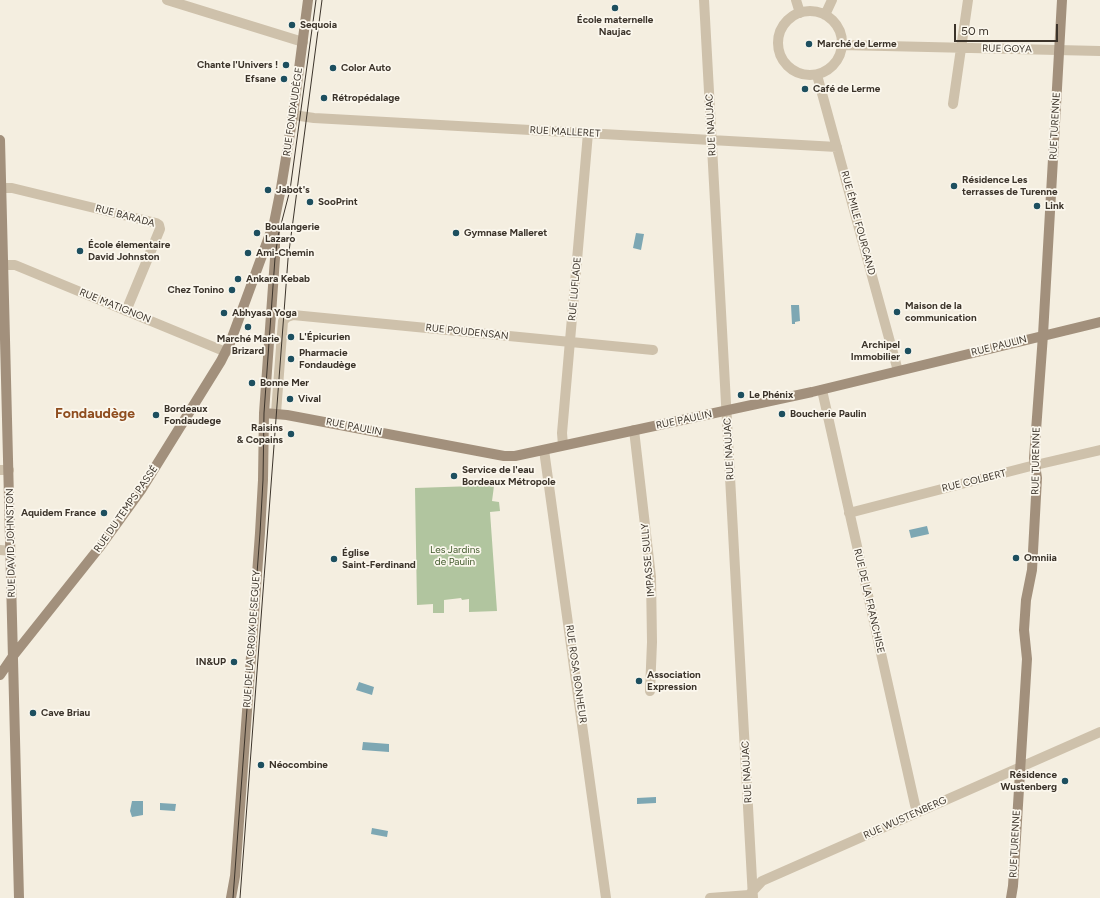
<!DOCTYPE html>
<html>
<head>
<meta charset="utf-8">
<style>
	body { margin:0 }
	#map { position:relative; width:1100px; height:898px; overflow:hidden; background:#f4eee0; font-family:Figtree,sans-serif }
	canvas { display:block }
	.scale { position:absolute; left:954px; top:24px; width:104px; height:18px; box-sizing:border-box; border:2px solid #3b332a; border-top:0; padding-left:5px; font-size:12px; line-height:14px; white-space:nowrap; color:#3b332a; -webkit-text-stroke:3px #fbf7ed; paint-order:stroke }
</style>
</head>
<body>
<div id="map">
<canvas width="1100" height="898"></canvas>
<div class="scale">50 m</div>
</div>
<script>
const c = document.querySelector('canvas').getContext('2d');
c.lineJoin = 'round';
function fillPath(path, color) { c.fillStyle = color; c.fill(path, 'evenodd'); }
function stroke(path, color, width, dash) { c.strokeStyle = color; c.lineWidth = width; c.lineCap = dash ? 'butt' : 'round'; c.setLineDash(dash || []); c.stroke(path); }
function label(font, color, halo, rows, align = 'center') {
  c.font = font + ' Figtree,sans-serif'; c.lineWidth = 3.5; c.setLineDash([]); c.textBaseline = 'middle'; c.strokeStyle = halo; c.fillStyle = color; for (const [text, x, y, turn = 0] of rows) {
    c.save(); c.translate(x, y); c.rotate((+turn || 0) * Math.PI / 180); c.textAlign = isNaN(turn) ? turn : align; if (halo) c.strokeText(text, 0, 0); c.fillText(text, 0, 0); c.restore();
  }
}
const green = new Path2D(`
	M491 484 492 486H494L492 501 499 502 500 511 490 512 497 611 469 612V599L462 600 461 598 444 600V613H433V604L417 605 415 488 474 486V485Z`);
const water = new Path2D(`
	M636 233 644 234 641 250 633 248Z
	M791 305H799L800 321 795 322V324H792Z
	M927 526 929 534 911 538 909 530Z
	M359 682 374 687 372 695 356 690Z
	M363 742 389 744V752L362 750Z
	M656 797V803L637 804V798Z
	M132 801H143V815L132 817 130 811Z
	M160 803 176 804 175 811 160 810Z
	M372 828 388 831 387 837 371 834Z`);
const street = new Path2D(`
	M167 0 303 42
	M704 0 753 898
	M796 0 800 13
	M778 43a32 32 0 1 1 64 0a32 32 0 1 1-64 0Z
	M825 15 832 0
	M842 45 1100 51
	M817 75 898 371
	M953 104 968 0
	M293 115 314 118 837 147
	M2 188H12L156 223 159 225 160 229 126 311
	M4 265H15L226 352
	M822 390 915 805 918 812
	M276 413 283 321 287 317 293 315 653 350
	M634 430 651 577 652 642 650 691
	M563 445 562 433 588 133
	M544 450 606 898
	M0 470H9
	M849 513 1027 467 1100 450
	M0 550 11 551
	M710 898 749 895 762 881 1100 732`);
const secondary = new Path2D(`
	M0 140 19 898
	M264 413 287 415 504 456H515L812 392 1100 322
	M0 675 13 656 99 548 141 490 221 361 230 343 274 223 281 188 293 115 308 0
	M231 898 235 876 260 533 263 480 264 413 275 258V227
	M1011 898 1013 886 1027 659 1024 630 1026 600 1032 570 1037 478 1034 458 1043 335 1062 0`);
const tram = new Path2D(`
	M233 898 260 533 263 480 264 413 275 258 278 236 290 190 316 0
	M240 898 288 259 322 0`);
const markers = [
	[615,8,4,"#1d4f5f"],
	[292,25,4,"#1d4f5f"],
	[809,44,4,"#1d4f5f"],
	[286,65,4,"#1d4f5f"],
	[333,68,4,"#1d4f5f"],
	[284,79,4,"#1d4f5f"],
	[805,89,4,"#1d4f5f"],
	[324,98,4,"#1d4f5f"],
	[954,186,4,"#1d4f5f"],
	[268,190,4,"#1d4f5f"],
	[310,202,4,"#1d4f5f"],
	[1037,206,4,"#1d4f5f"],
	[257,233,4,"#1d4f5f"],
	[456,233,4,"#1d4f5f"],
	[80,251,4,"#1d4f5f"],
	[248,253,4,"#1d4f5f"],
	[238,279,4,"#1d4f5f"],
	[232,290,4,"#1d4f5f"],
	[897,312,4,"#1d4f5f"],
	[224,313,4,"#1d4f5f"],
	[248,327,4,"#1d4f5f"],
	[291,337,4,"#1d4f5f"],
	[908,351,4,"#1d4f5f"],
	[291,359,4,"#1d4f5f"],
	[252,383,4,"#1d4f5f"],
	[741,395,4,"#1d4f5f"],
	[290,399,4,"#1d4f5f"],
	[782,414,4,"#1d4f5f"],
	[156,415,4,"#1d4f5f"],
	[291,434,4,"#1d4f5f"],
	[454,476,4,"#1d4f5f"],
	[104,513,4,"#1d4f5f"],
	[1016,558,4,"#1d4f5f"],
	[334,559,4,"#1d4f5f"],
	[234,662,4,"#1d4f5f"],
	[639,681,4,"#1d4f5f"],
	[33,713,4,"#1d4f5f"],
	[261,765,4,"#1d4f5f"],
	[1065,781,4,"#1d4f5f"]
];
const poiNames = [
	["École maternelle",615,20,"center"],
	["Naujac",615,32,"center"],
	["Sequoia",300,25],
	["Marché de Lerme",817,44],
	["Chante l'Univers !",278,65,"right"],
	["Color Auto",341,68],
	["Efsane",276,79,"right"],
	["Café de Lerme",813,89],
	["Rétropédalage",332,98],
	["Résidence Les",962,180],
	["terrasses de Turenne",962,192],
	["Jabot's",276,190],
	["SooPrint",318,202],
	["Link",1045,206],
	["Boulangerie",265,227],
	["Lazaro",265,239],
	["Gymnase Malleret",464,233],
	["École élementaire",88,245],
	["David Johnston",88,257],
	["Ami-Chemin",256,253],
	["Ankara Kebab",246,279],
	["Chez Tonino",224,290,"right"],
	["Maison de la",905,306],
	["communication",905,318],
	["Abhyasa Yoga",232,313],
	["L'Épicurien",299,337],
	["Marché Marie",248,339,"center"],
	["Brizard",248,351,"center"],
	["Archipel",900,345,"right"],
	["Immobilier",900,357,"right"],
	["Pharmacie",299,353],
	["Fondaudège",299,365],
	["Bonne Mer",260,383],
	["Le Phénix",749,395],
	["Vival",298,399],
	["Bordeaux",164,409],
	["Fondaudege",164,421],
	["Boucherie Paulin",790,414],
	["Raisins",283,428,"right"],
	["& Copains",283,440,"right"],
	["Service de l'eau",462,470],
	["Bordeaux Métropole",462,482],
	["Aquidem France",96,513,"right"],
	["Église",342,553],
	["Saint-Ferdinand",342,565],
	["Omniia",1024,558],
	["IN&UP",226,662,"right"],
	["Association",647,675],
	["Expression",647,687],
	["Cave Briau",41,713],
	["Néocombine",269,765],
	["Résidence",1057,775,"right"],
	["Wustenberg",1057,787,"right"]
];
const streetNames = [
	["RUE GOYA",1007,49,1],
	["RUE FONDAUDÈGE",293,112,-82],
	["RUE NAUJAC",711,125,-93],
	["RUE TURENNE",1055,126,-87],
	["RUE MALLERET",565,132,3],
	["RUE BARADA",125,216,15],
	["RUE ÉMILE FOURCAND",858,223,75],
	["RUE LUFLADE",575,289,-85],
	["RUE MATIGNON",115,306,22],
	["RUE POUDENSAN",467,332,6],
	["RUE PAULIN",999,346,-14],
	["RUE PAULIN",684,420,-12],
	["RUE PAULIN",354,427,11],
	["RUE NAUJAC",729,449,-93],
	["RUE TURENNE",1036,461,-89],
	["RUE COLBERT",974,481,-14],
	["RUE DU TEMPS PASSÉ",126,509,-55],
	["RUE DAVID JOHNSTON",11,543,-91],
	["IMPASSE SULLY",648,560,-95],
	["RUE DE LA FRANCHISE",869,601,77],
	["RUE DE LA CROIX DE SEGUEY",252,639,-86],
	["RUE ROSA BONHEUR",576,674,82],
	["RUE NAUJAC",747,772,-93],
	["RUE WUSTENBERG",905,818,-24],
	["RUE TURENNE",1015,844,-87]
];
const parkNames = [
	["Les Jardins",455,550],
	["de Paulin",455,562]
];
const districtNames = [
	["Fondaudège",95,414]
];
fillPath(green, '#b1c59f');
fillPath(water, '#7da7b3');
stroke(street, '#cec1ab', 10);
stroke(secondary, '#a2907c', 10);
stroke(tram, '#3b332a', 1);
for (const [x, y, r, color] of markers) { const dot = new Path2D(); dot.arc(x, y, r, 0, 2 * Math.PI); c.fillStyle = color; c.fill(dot); stroke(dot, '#fbf7ed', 1.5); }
label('bold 10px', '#3b332a', '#fbf7ed', poiNames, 'left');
label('10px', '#3b332a', '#fbf7ed', streetNames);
label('10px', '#425b2d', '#fbf7ed', parkNames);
label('bold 14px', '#8f4d1f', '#fbf7ed', districtNames);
</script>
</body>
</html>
